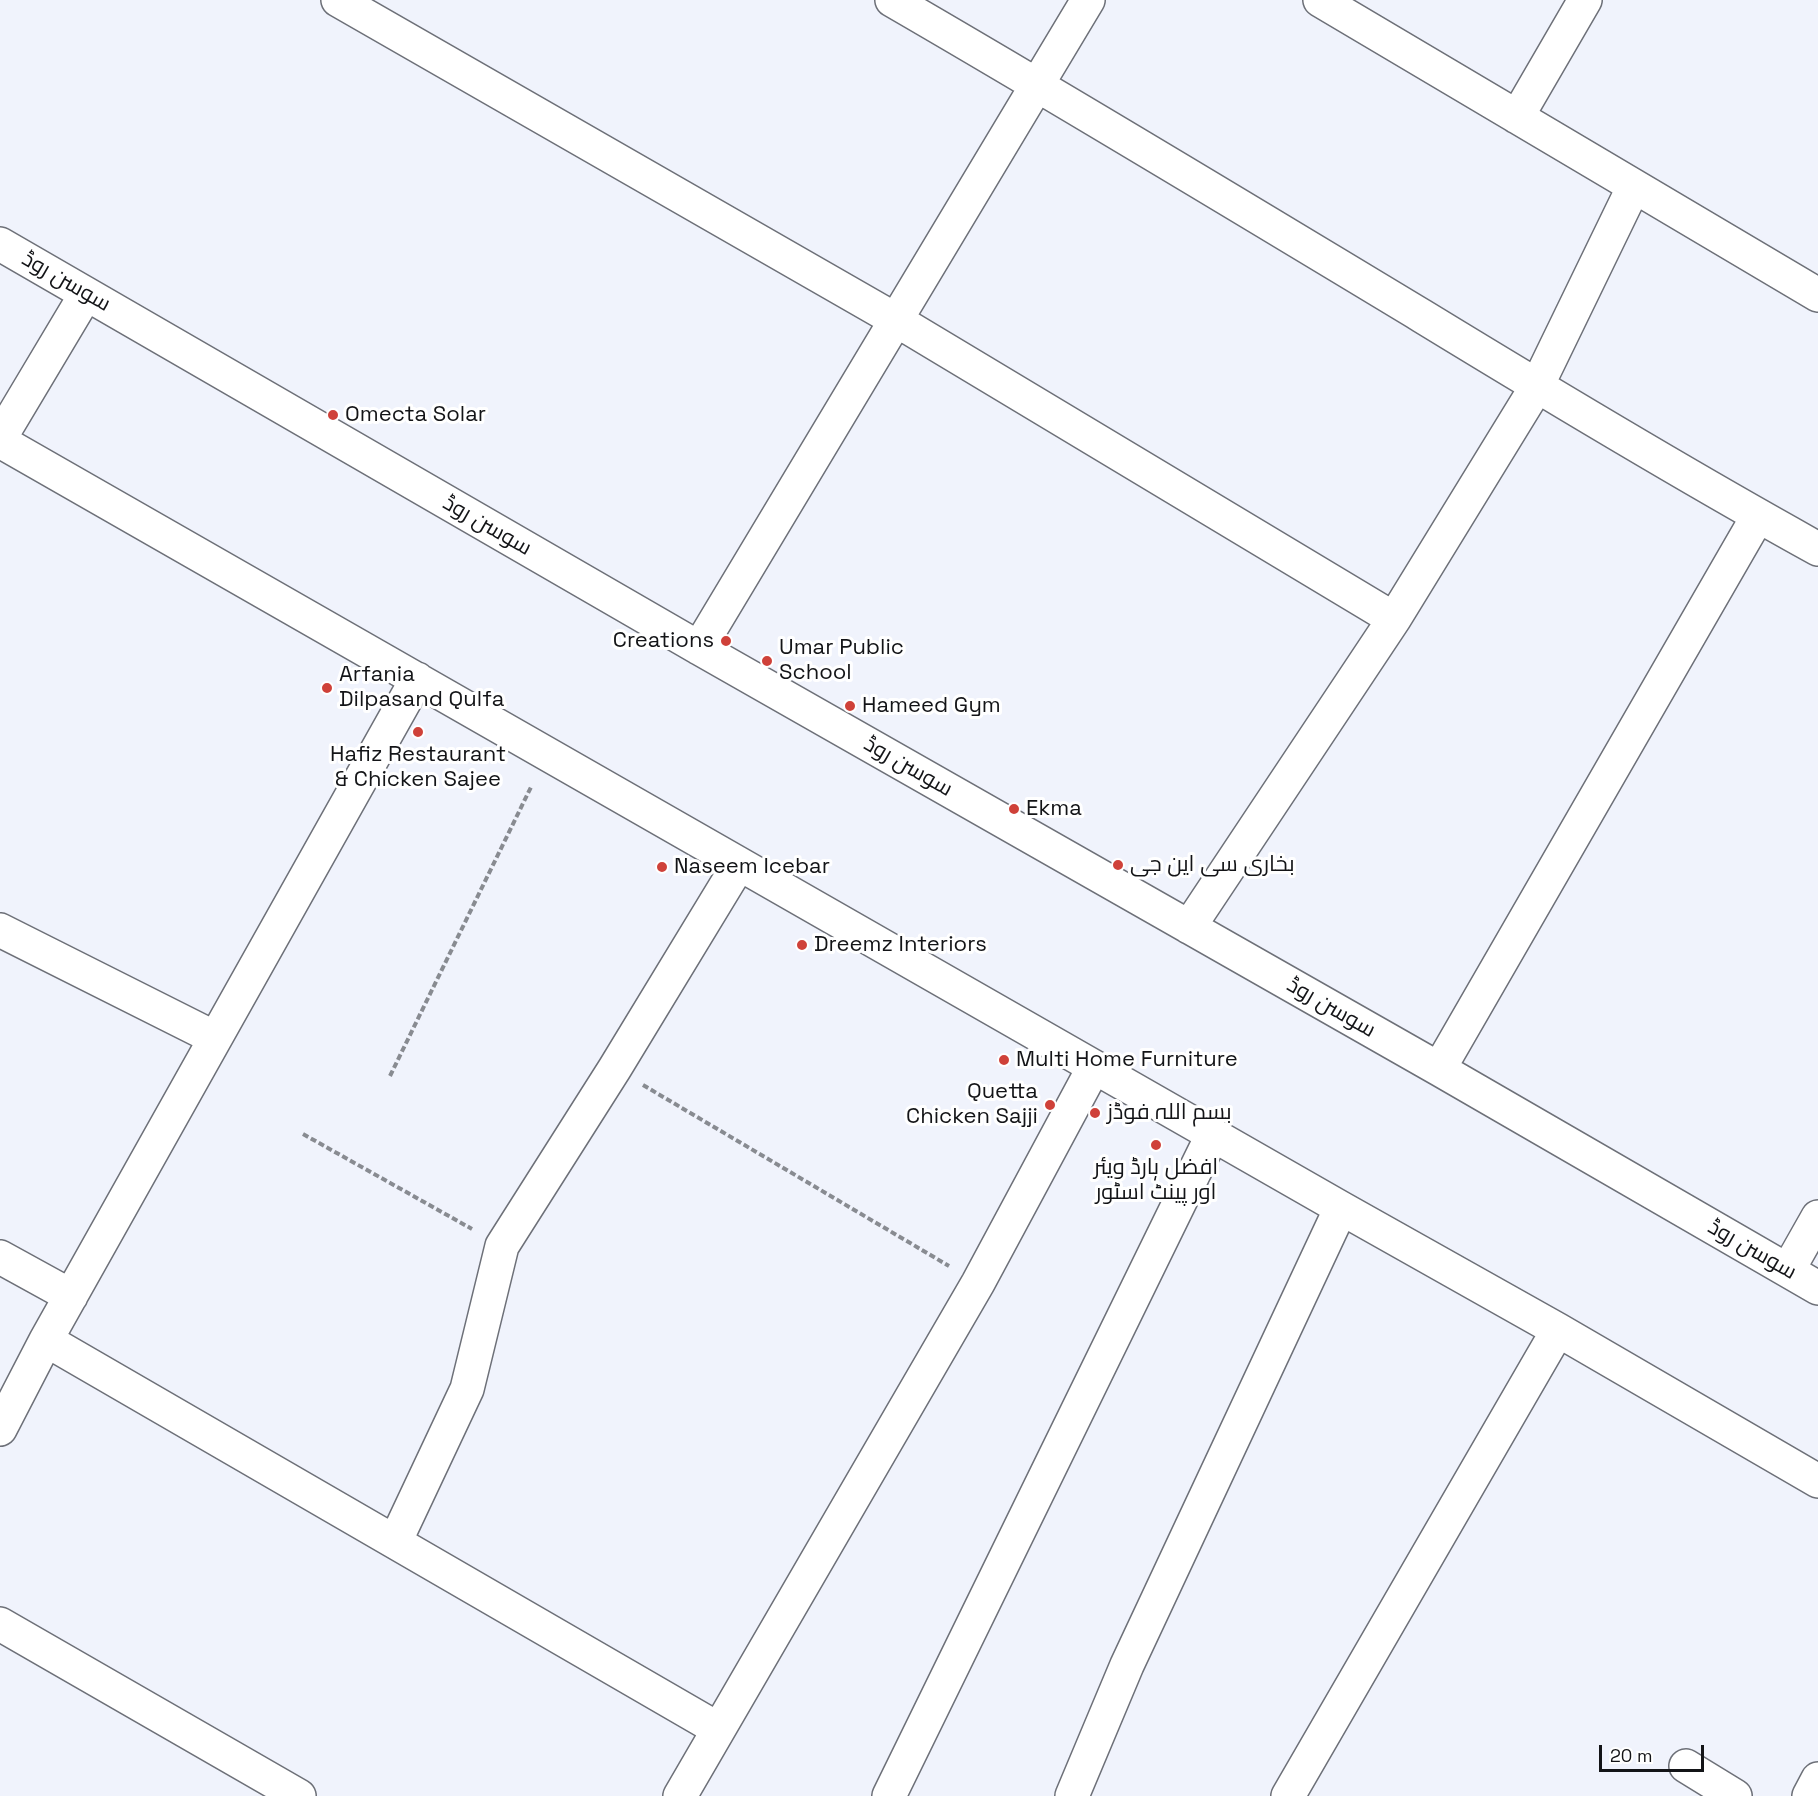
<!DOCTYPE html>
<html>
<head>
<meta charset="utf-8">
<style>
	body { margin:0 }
	#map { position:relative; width:1818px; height:1796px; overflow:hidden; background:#f0f3fc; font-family:"Space Grotesk",sans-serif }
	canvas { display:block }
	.scale { position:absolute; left:1599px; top:1745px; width:105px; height:27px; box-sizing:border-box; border:3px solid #131417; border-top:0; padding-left:8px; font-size:18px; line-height:21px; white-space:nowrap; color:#131417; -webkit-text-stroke:4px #fff; paint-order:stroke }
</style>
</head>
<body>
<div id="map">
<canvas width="1818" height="1796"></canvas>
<div class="scale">20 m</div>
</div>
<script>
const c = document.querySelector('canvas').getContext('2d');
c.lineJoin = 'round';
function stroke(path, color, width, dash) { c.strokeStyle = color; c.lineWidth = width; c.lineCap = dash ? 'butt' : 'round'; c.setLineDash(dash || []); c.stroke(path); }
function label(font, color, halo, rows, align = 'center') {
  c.font = font + ' "Space Grotesk",Cairo,sans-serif'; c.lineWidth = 6; c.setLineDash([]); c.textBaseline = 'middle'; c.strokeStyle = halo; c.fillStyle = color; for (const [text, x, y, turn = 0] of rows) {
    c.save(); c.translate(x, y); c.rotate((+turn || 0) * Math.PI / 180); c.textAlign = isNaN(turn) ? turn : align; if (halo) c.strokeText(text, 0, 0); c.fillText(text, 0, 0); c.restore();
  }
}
const path = new Path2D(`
	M390 1076 532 785
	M643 1085 949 1266
	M303 1134 472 1229`);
const minor = new Path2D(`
	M338 0 896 320 1394 619 1537 386 1634 186
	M892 0C1070 103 1246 210 1422 316 1553 396 1684 475 1818 549
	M1320 0 1818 295
	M1517 117 1585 0
	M0 244 699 648 1439 1069 1818 1288
	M0 438 86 294
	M0 441 1341 1208 1558 1330 1818 1481
	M699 648 1088 0
	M1189 927 1394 619
	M0 930 215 1038
	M1439 1069 1758 516
	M0 1257 71 1296
	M1788 1270 1818 1217
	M46 1340 718 1729
	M0 1429 46 1340 417 679
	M395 1542 467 1389 502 1246 615 1068 739 864
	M0 1624 299 1796
	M1686 1766 1735 1796
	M680 1796 978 1283 1094 1067
	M889 1796 1213 1134
	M1072 1796 1127 1665 1341 1208
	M1288 1796 1558 1330
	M1809 1796 1818 1779`);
const markers = [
	[333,415,6,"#cf4139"],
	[726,641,6,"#cf4139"],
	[767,661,6,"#cf4139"],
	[327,688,6,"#cf4139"],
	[850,706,6,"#cf4139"],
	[418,732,6,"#cf4139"],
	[1014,809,6,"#cf4139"],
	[1118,865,6,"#cf4139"],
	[662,867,6,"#cf4139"],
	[802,945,6,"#cf4139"],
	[1004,1060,6,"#cf4139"],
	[1050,1105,6,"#cf4139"],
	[1095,1113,6,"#cf4139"],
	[1156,1145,6,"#cf4139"]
];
const streetNames = [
	["سوسن روڈ",66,282,30],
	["سوسن روڈ",487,526,30],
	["سوسن روڈ",908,767,30],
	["سوسن روڈ",1331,1008,30],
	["سوسن روڈ",1752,1250,30]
];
const poiNames = [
	["Omecta Solar",345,415],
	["Creations",714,641,"right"],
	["Umar Public",779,648],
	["School",779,673],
	["Arfania",339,675],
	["Dilpasand Qulfa",339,700],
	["Hameed Gym",862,706],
	["Hafiz Restaurant",418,755,"center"],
	["& Chicken Sajee",418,780,"center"],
	["Ekma",1026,809],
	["بخاری سی این جی",1130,865],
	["Naseem Icebar",674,867],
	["Dreemz Interiors",814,945],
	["Multi Home Furniture",1016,1060],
	["Quetta",1038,1092,"right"],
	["Chicken Sajji",1038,1117,"right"],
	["بسم اللہ فوڈز",1107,1113],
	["افضل ہارڈ ویئر",1156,1168,"center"],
	["اور پینٹ اسٹور",1156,1193,"center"]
];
stroke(minor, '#6d7078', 36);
stroke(path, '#888b91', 4, [6, 3]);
stroke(minor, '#fff', 33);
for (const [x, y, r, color] of markers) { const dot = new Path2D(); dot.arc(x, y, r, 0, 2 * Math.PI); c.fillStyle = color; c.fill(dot); stroke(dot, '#fff', 2); }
label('22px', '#131417', '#fff', streetNames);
label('22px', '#131417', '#fff', poiNames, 'left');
</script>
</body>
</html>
